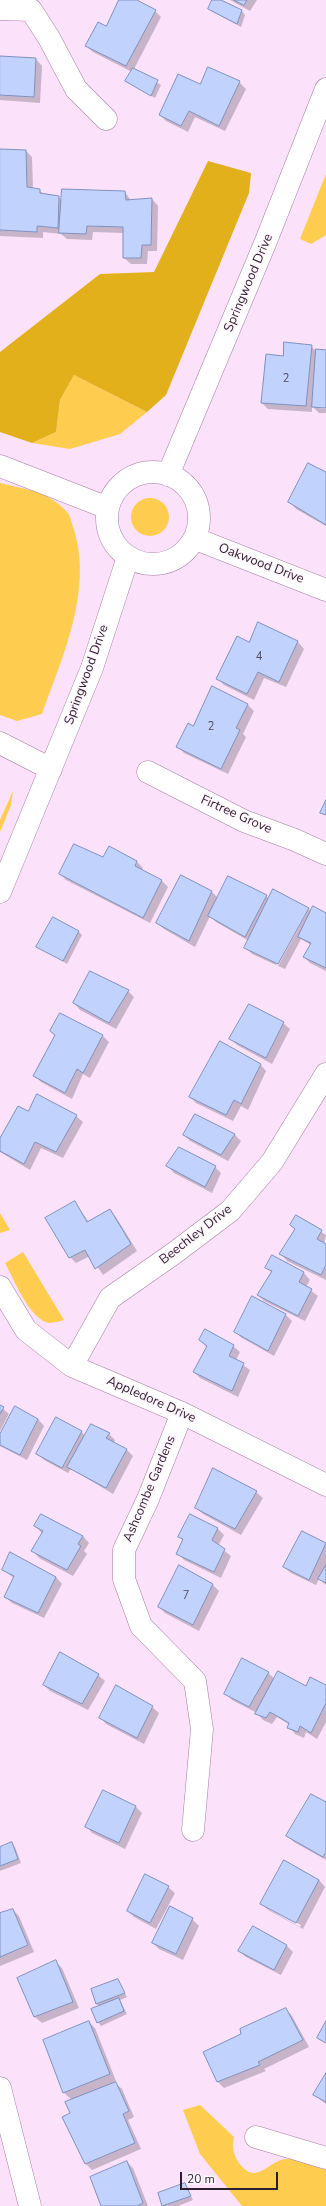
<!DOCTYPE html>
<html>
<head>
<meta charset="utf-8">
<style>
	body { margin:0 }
	#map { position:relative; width:326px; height:2206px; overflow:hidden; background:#fbe1fa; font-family:"Nunito Sans",sans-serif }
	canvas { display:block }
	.scale { position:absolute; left:180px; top:2172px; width:98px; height:18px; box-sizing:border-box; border:2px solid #2d1e2d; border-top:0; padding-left:5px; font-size:12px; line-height:14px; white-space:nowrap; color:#2d1e2d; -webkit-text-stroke:3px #fef5fd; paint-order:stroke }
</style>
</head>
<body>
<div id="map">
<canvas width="326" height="2206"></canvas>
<div class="scale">20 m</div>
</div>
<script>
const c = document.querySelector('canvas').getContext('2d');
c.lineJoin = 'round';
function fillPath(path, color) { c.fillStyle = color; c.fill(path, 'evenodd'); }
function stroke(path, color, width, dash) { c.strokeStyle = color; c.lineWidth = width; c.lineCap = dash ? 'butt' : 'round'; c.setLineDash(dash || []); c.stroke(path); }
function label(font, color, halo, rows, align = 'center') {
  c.font = font + ' "Nunito Sans",sans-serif'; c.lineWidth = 3; c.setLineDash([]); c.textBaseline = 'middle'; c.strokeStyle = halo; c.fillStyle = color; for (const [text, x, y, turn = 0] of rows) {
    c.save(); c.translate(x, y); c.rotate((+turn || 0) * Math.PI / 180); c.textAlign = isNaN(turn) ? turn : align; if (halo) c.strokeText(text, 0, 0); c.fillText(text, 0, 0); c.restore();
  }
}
const green = new Path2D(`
	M326 174V235L311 244 300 239Z
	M74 375 147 412 120 434 70 449 32 443 56 432 60 400Z
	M0 483C27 490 46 490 66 511 71 515 72 525 74 530 93 591 62 658 42 714L17 721 0 715Z
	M131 517a19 19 0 1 1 38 0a19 19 0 1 1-38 0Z
	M13 791 11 805 0 832V820Z
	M0 1213 10 1230 0 1233Z
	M23 1252 64 1320C60 1321 53 1323 49 1323 29 1319 14 1279 5 1263Z
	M200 2105 234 2137C232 2146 233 2155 239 2163 257 2187 268 2160 287 2159 296 2158 316 2167 326 2170V2206H242L200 2154 183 2110Z`);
const forest = new Path2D(`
	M208 161 251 173 249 193 166 395 147 412 74 375 60 400 56 432 32 443 0 432V352L100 274 154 272Z`);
const shadow = new Path2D(`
	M120 0H135L155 11 161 17 134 69 161 85 155 98 126 81 132 72 93 52 86 46 107 27Z
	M213 0H218L242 11 245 15 241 27 213 12 209 8Z
	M230 0H257L250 11Z
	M0 57 36 59 42 66 40 103 0 100Z
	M239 82 246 89 225 131 195 117 188 132 166 121 160 115 200 85Z
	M0 150 26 151 32 157 33 189 39 190 44 195 59 197 62 201 125 192 131 201 152 199 158 206 157 251H148L147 264H131L124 258V233L93 232 92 240 67 239 61 234 43 232V238L0 236Z
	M311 346 315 350 326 351V407L318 406V408L326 409V413H319L312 406V412L268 409 262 403 284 357Z
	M326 473V526L296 509 290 502Z
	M259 624 298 642 304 649 286 687 264 678 254 700 224 685 218 679 250 643Z
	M213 688 248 705 254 711 243 734 246 737 228 774 184 753 178 747 193 728Z
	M109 848 137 862 143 868 142 870 162 881 168 887 150 923 66 880 60 874 103 859Z
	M181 877 212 892 218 898 266 896 269 899 309 909H307L276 965 252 954 245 947 249 941 216 922 210 916 195 947 164 929 157 923Z
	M309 909 311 912 326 914V971L310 963 304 957 311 945 301 939 285 969 278 966Z
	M78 931 82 935 67 964 38 946Z
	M128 991 134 997 116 1029 80 1010 74 1003Z
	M283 1023 290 1029 272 1064 237 1045 231 1039Z
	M51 1031 102 1035 109 1042 90 1078 83 1074 72 1099 41 1082 35 1076 55 1036Z
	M260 1064 266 1071 248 1110 241 1106 233 1121 196 1103 190 1097Z
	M28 1113 76 1116 83 1122 63 1158 41 1148 30 1170 0 1152V1140Z
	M196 1115 235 1135 241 1141 228 1161 190 1141 184 1135Z
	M168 1166 215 1167 221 1173 212 1193 174 1173Z
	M75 1203 89 1222 110 1210 116 1217 137 1251 103 1275 90 1256 76 1263 70 1257Z
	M296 1216 326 1235 324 1244 326 1245V1280L287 1261 281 1254 296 1230Z
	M272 1256 304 1273 310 1280 306 1287 318 1296 305 1321 264 1301 258 1295 272 1273 266 1267Z
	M252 1297 286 1315 292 1321 274 1356 242 1338 235 1332Z
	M200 1340 233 1346 240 1352 236 1360 250 1370 238 1397 200 1378 194 1372 207 1347Z
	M0 1406 9 1414 0 1431Z
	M38 1419 44 1426 27 1460 0 1446V1436Z
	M81 1431 85 1436 109 1434 115 1440 114 1443 126 1449 133 1456 113 1494 71 1469 68 1473 44 1460 38 1454Z
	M256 1492 263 1498 241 1535 203 1514 196 1508Z
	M191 1515 218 1529 224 1535 218 1546 231 1556 221 1578 184 1560 178 1553 183 1541 179 1536Z
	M35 1526 83 1536 89 1543 84 1551 87 1554 73 1576 39 1558 33 1551 42 1533Z
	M302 1532 326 1544V1585L319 1579 316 1585 291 1573 284 1567Z
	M179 1566 213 1585 219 1591 199 1631 165 1613 159 1607Z
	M3 1570 56 1577 62 1584 44 1618 12 1603 5 1597 14 1578Z
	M268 1673 275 1679 306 1688 326 1686V1722L317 1739 306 1732 304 1738 295 1734 289 1727 290 1725 277 1717 272 1724 263 1720 257 1713 232 1700 225 1693Z
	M98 1675 105 1681 88 1710 50 1691 44 1685Z
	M152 1707 159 1713 144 1744 106 1724 100 1717Z
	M326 1803V1860L294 1842 288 1836Z
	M136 1807 142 1813 125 1849 92 1833 86 1826Z
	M12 1844 15 1847 21 1863 0 1871V1848Z
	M285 1861 319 1880 325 1887 303 1929 268 1910 262 1904ZM268 1907 301 1925 300 1927 268 1909Z
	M168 1887 175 1893 156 1929 134 1917 128 1911Z
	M13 1910 19 1916 34 1952 0 1966V1914Z
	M192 1919 199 1926 183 1960 159 1949 153 1943Z
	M286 1945 293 1952 281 1975 246 1957 239 1951Z
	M56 1962 62 1968 79 2008 42 2023 35 2017 18 1978Z
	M118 1980 127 1997 120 2000 127 2014 101 2026 98 2022 100 2007 97 2004Z
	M286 2009 292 2016 309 2047 264 2069 266 2071 224 2088 218 2082 204 2052 242 2034Z
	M89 2022 95 2028 116 2081 114 2082 122 2089 134 2117 128 2120 141 2149 92 2170 86 2164 64 2117 71 2114 72 2100 64 2093 45 2040Z
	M326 2075V2104L314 2095Z
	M127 2162 133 2168 148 2206H102Z
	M184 2184 193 2200 178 2206H163L159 2194Z`);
const building = new Path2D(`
	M119 0H137L156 10 126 66 85 46 98 22 106 26Z
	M212 0H221L242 10 237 24 208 9Z
	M234 0H247L244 5Z
	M0 56 36 58 34 97 0 95Z
	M208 67 240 81 219 126 189 111 181 126 159 115 178 74 200 84Z
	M133 68 158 80 151 96 125 81Z
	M0 149 26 150 27 187 40 189V193L59 196 58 228 37 226V232L0 230Z
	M62 189 125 191 126 200 152 198 151 245H142L141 258H123V227L87 226 86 234 59 233Z
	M284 342 312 345 306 406 261 403 266 354 283 356Z
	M316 349 326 350V408L312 407Z
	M308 463 326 472V525L288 502Z
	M258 622 298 641 279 682 258 672 247 694 216 679 237 636 249 642Z
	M212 686 248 704 236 728 240 730 221 769 176 747 188 723 193 726Z
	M326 800V815L320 813Z
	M74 844 103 857 109 846 137 861 135 866 162 880 143 918 59 874Z
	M181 875 212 891 189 941 156 923Z
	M228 876 267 895 245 937 208 916Z
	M273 889 309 908 278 964 244 948Z
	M313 906 326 913V968L303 957 311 943 298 937Z
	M53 917 79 931 63 961 36 947Z
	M90 971 129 990 109 1023 73 1003Z
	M249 1004 284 1022 266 1058 229 1039Z
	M60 1013 103 1035 83 1073 77 1069 65 1093 33 1076 55 1035 50 1031Z
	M220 1041 261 1064 241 1104 234 1100 226 1115 189 1097Z
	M37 1094 77 1115 56 1152 35 1142 24 1164 0 1151V1138L18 1106 28 1111Z
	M195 1114 235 1134 221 1155 183 1135Z
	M179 1147 216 1166 205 1187 166 1166Z
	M75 1201 87 1222 110 1209 131 1244 95 1269 85 1250 69 1258 45 1218Z
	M296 1215 322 1230 317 1239 326 1244V1265L321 1275 279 1254 295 1229 290 1225Z
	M272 1255 304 1272 299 1282 312 1289 298 1316 257 1295 272 1271 265 1268Z
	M252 1296 286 1314 268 1351 234 1332Z
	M205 1329 234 1345 229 1356 244 1363 232 1391 193 1372 207 1346 199 1340Z
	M0 1405 4 1407 0 1414Z
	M15 1406 38 1419 20 1455 0 1445V1434Z
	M56 1417 82 1431 62 1468 36 1454Z
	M91 1424 110 1433 106 1438 127 1449 106 1488 67 1467Z
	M213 1468 257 1491 235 1529 195 1508Z
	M41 1514 83 1536 78 1544 81 1546 67 1570 31 1551 43 1531 34 1526Z
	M190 1514 218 1528 212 1540 225 1549 214 1572 176 1554 183 1539 178 1537Z
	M302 1531 326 1543 309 1580 283 1567Z
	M10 1552 56 1577 38 1613 4 1597 14 1576 2 1570Z
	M179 1565 213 1584 193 1625 158 1607Z
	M326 1565V1583L318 1579Z
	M60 1652 99 1674 82 1704 43 1685Z
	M242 1658 269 1672 249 1707 224 1694Z
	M278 1671 306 1686 310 1677 326 1685V1703L311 1733 300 1726 298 1732 287 1728 289 1723 270 1712 266 1718 255 1714Z
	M116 1685 153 1706 137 1738 99 1718Z
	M103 1790 136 1806 119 1843 85 1827Z
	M311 1794 326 1802V1852L323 1857 286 1836Z
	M12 1842 18 1859 0 1866V1847Z
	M284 1860 319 1880 296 1923 260 1904Z
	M145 1874 169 1886 150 1923 127 1911Z
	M170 1906 193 1918 176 1954 152 1943Z
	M13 1909 28 1945 0 1957V1913Z
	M253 1926 287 1945 274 1970 238 1951Z
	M56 1960 73 2002 34 2017 17 1978Z
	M118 1979 125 1993 96 2004 91 1989Z
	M119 1998 124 2011 97 2023 91 2009Z
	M286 2008 303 2040 258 2062 260 2065 217 2082 203 2052 241 2034 240 2029Z
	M89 2021 110 2074 63 2093 43 2040Z
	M326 2021V2043L317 2038Z
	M326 2073V2102L313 2095Z
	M116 2082 129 2111 123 2114 135 2143 85 2164 62 2117 70 2113 65 2102Z
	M127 2161 143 2203 137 2206H101L90 2177Z
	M185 2183 191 2196 162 2206 158 2193Z`);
const minor = new Path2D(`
	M0 9 31 10 49 38 76 89 106 119
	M0 466 108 508
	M107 518a46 46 0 1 1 92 0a46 46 0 1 1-92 0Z
	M168 475 266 241 326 89
	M196 539 326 590
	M0 743 51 769
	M148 772 244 821 295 840 326 854
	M0 892 92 668 128 557
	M0 1287 26 1330 72 1366 182 1413 326 1485
	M72 1366 110 1298 173 1254 230 1211 272 1162 326 1074
	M182 1413 148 1499 124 1550V1579L141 1626 195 1681 202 1729 193 1830
	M0 2088 30 2206
	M256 2137 326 2158`);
const numberNames = [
	["2",286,379],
	["4",259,657],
	["2",211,727],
	["7",186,1596]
];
const streetNames = [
	["Springwood Drive",249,283,-67],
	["Oakwood Drive",261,564,21],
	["Springwood Drive",87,675,-70],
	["Firtree Grove",236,815,24],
	["Beechley Drive",196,1235,-38],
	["Appledore Drive",151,1400,24],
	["Ashcombe Gardens",150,1489,-67]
];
fillPath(green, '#fecd50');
fillPath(forest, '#e2b01b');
fillPath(shadow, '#0003');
fillPath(building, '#c1d3fd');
stroke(building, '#7e91be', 1);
stroke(minor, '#a47da3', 23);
stroke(minor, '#fff', 22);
label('11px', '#524b61', null, numberNames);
label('13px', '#2d1e2d', '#fef5fd', streetNames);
</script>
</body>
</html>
